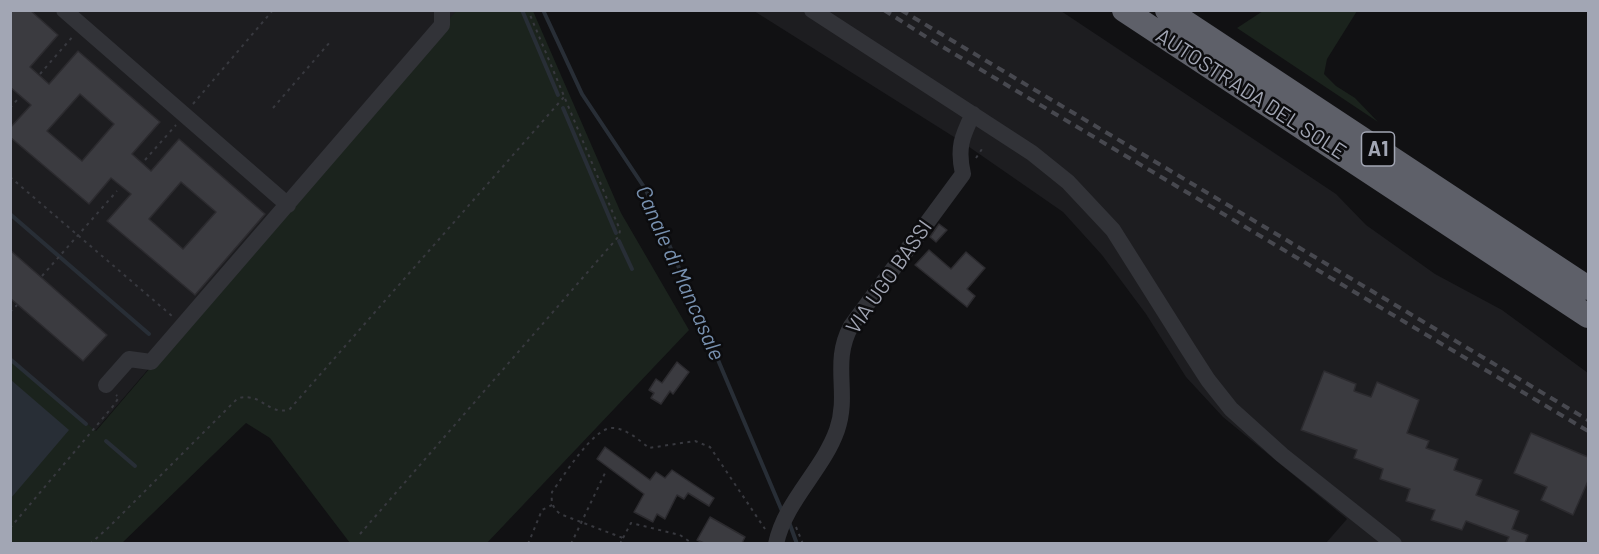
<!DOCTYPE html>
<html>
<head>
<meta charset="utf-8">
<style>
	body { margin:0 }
	#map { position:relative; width:1599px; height:554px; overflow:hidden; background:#111113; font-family:Barlow,sans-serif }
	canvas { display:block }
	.frame { position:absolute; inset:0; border:12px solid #a2a6b4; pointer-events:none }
</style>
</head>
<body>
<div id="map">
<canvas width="1599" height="554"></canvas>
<div class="frame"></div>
</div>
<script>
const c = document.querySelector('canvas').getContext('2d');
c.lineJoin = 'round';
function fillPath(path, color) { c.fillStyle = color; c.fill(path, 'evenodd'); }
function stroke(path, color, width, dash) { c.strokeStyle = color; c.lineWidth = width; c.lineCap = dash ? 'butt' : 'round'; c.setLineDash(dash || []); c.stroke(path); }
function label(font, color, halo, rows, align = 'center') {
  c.font = font + ' Barlow,sans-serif'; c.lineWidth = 5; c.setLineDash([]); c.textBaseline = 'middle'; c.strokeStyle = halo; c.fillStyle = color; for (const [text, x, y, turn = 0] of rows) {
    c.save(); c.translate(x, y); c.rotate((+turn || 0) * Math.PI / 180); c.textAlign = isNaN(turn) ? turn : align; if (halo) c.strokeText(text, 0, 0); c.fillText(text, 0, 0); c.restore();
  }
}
const built = new Path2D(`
	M11 11H457L95 431 11 359Z
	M754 11H1061L1336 194 1366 225 1435 274 1502 310 1588 373V543H1326L1347 519 1223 417 1186 377 1146 314 1102 255 1063 212 962 142Z`);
const green = new Path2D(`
	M457 10 533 11 621 213 689 330 486 544 350 543 270 438 246 423 122 543H11L10 359 96 431Z
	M1263 11H1357L1327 59 1324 74 1336 86 1355 98 1378 122 1237 28Z`);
const water = new Path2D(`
	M11 380 69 430 11 498Z`);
const stream = new Path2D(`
	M522 10 558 95
	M543 10 582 94 646 190 782 511
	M563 108 616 233
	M10 214 149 334
	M619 241 632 269
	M10 359 86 424
	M106 441 135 466
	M789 522 797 544`);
const building = new Path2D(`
	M10 10H30L58 35 30 67 49 84 78 51 160 122 132 154 151 171 179 139 265 214 195 295 107 221 131 194 111 178 89 204 10 137V128L31 105 10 87ZM80 94 114 124 82 161 47 131ZM181 182 216 212 183 249 149 219Z
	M939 224 947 230 936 242 930 237Z
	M10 250 107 335 83 361 10 298Z
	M929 250 951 269 966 252 985 268 967 289 975 296 967 307 915 265Z
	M677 362 689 372 673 394 670 391 661 404 651 398 654 393 649 390 656 379 662 383Z
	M1324 371 1356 384 1354 391 1371 397 1377 382 1419 400 1407 433 1429 441 1426 448 1458 459 1454 470 1482 480 1476 495 1519 511 1512 529 1528 535 1525 543H1506L1509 537 1466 521 1462 530 1431 520 1435 510 1406 501 1410 489 1380 479 1383 469 1354 458 1357 450 1301 430Z
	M1531 433 1588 457V481L1573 515 1541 500 1547 487 1514 473Z
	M605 447 650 480 656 472 665 478 672 470 714 498 709 506 688 493 684 499 677 495 665 519 657 514 653 522 634 512 644 494 597 459Z
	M710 517 745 537 742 543H704L697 540Z`);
const path = new Path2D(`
	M40 74 74 35
	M193 104 273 10
	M10 108 17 100
	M273 108 330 42
	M976 158 982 149
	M145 160 176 125
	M10 177 172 316
	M42 276 117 191
	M10 312 17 305
	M796 527 803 544
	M10 528 114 405 119 397 116 395
	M360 534 619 236 620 230 528 10
	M623 538 631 523 680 535 693 544
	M90 544 109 527 238 398C264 393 265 414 289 410L564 97
	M528 544 542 510 552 505
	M571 544 606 471
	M620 544 623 538 560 514C552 507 551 502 552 492 563 477 593 428 612 428 626 428 639 440 649 448L695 441 710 447 765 529`);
const minor = new Path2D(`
	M64 10 288 205
	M812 10 1032 153 1068 182 1113 230 1188 349 1208 380 1231 409 1282 455 1394 544
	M106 385 129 359 151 362 442 25V10
	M776 544C785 501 823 470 837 430 850 392 831 363 851 326L963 174C957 148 962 136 973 114`);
const highway = new Path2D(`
	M1124 10 1588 316
	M1167 10 1588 288`);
const rail = new Path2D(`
	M884 10 931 40 1588 431
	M901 10 1588 420`);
const shields = [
	[1378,149,33]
];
const shieldNames = [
	["A1",1378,149]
];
const streetNames = [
	["AUTOSTRADA DEL SOLE",1251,94,33],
	["VIA UGO BASSI",889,277,-55]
];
const waterNames = [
	["Canale di Mancasale",680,273,66]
];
fillPath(built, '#1d1d20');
fillPath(green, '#1b231d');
fillPath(water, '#282e36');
stroke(stream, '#282e36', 4);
fillPath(building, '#3b3b40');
stroke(building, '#2c2b2f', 1.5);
stroke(path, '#38393f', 2, [3, 4.5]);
stroke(minor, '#323338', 16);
stroke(highway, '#5e6069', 24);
stroke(rail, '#47484f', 4, [8, 6]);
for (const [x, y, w] of shields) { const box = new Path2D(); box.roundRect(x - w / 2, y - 17, w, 34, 4.5); c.fillStyle = '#0c0c0e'; c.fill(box); stroke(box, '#a2a6b4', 1.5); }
label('bold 20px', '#a2a6b4', null, shieldNames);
label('21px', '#a2a6b4', '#0c0c0e', streetNames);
label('italic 22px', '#7891b0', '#0c0c0e', waterNames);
</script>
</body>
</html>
